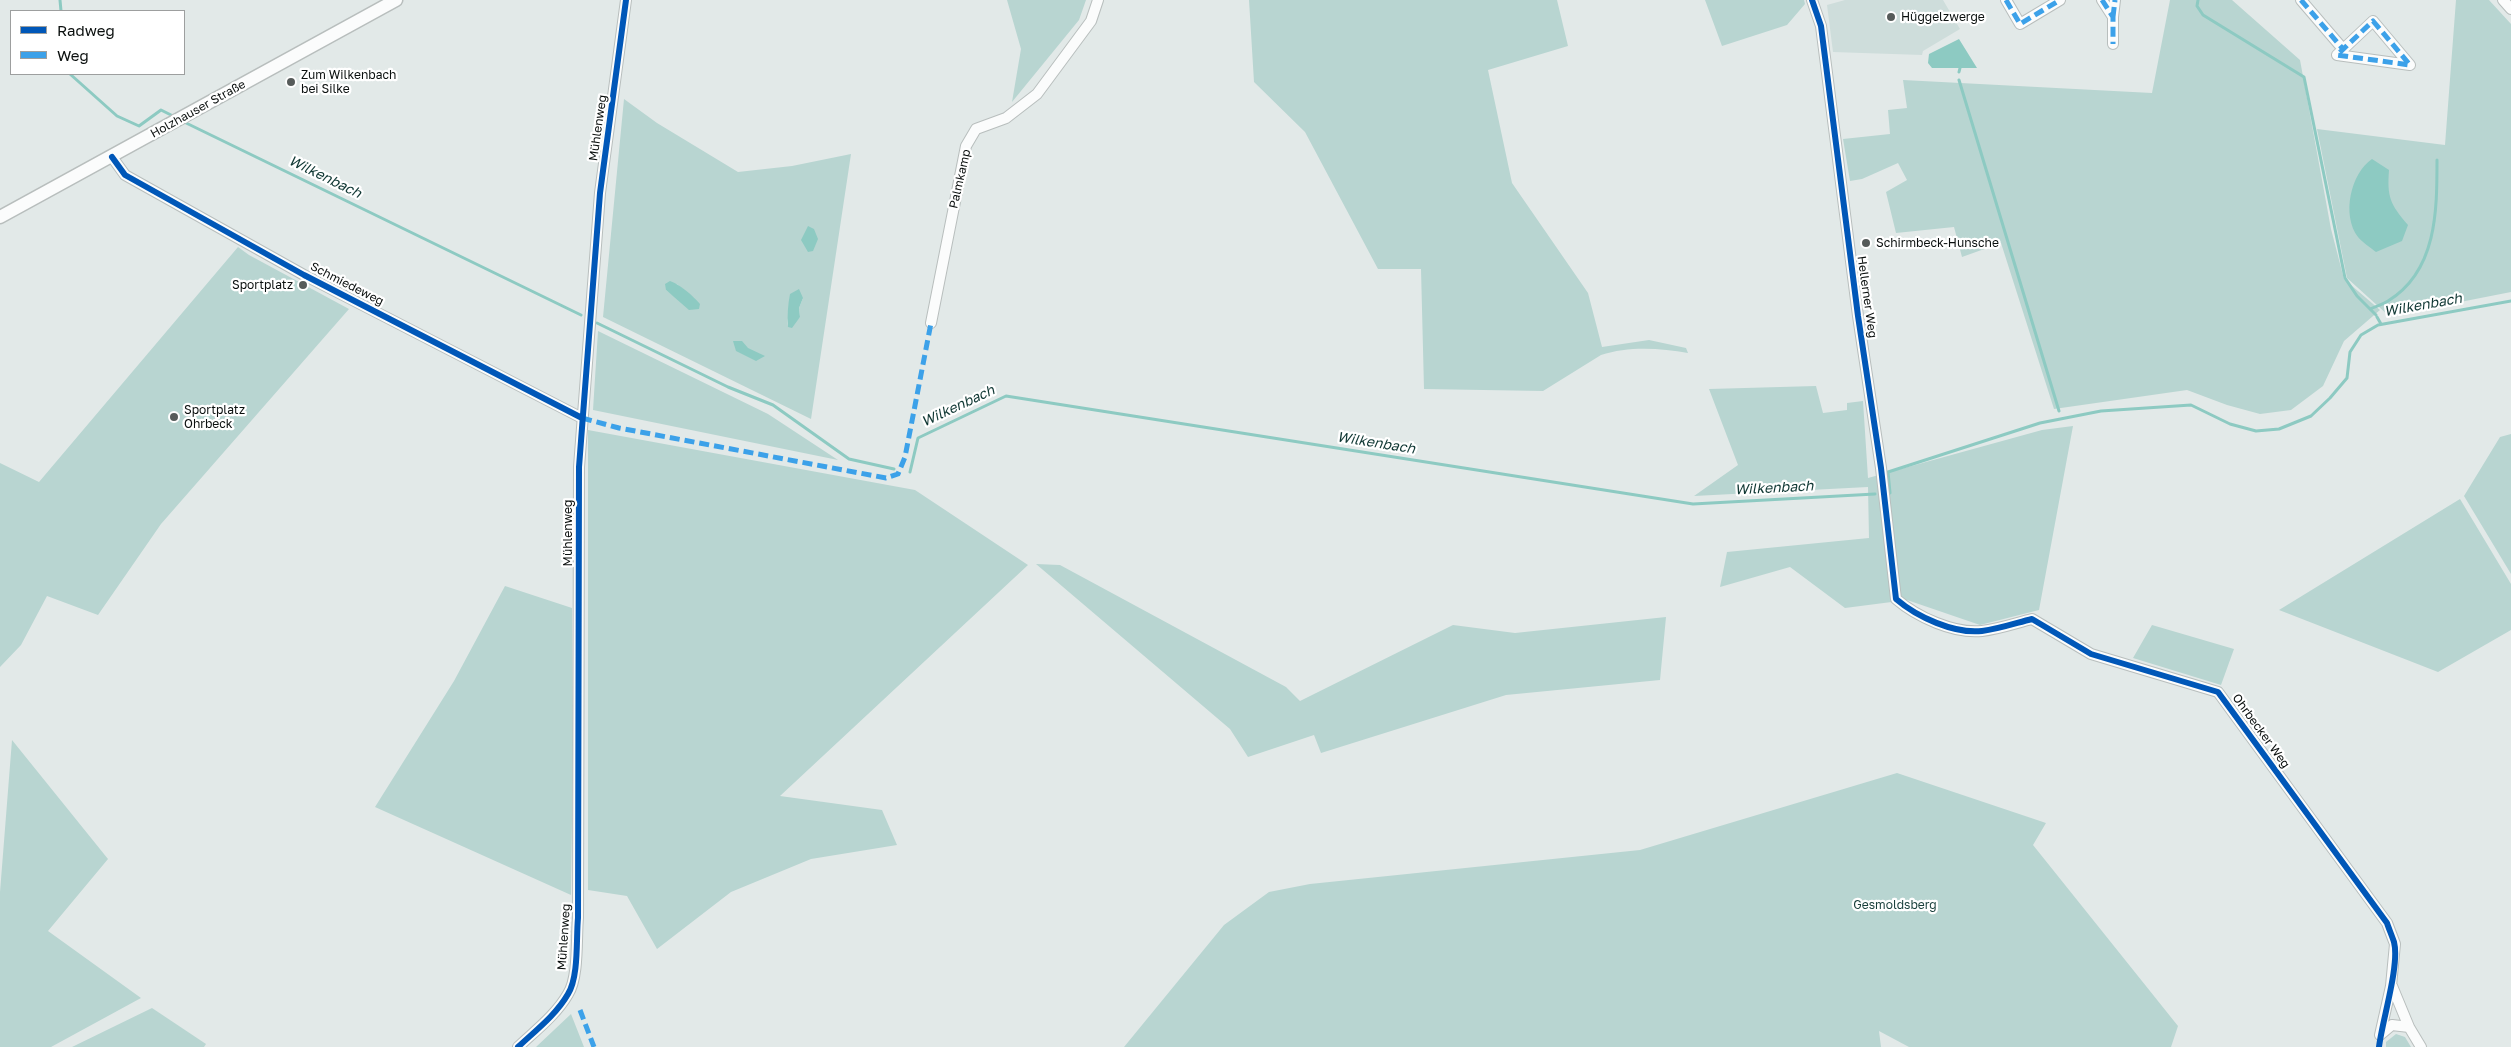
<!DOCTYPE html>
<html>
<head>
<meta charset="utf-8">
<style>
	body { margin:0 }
	#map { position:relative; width:2511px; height:1047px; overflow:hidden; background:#e2e9e8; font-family:"Golos Text",sans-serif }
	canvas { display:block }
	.legend { position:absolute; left:10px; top:10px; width:175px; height:65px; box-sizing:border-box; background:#fff; border:1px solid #9d9f9f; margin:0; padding:6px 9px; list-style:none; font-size:15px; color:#0a0f0e }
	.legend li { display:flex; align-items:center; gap:10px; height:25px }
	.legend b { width:25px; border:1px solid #9d9f9f }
</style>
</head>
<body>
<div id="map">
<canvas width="2511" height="1047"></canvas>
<ul class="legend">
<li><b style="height:6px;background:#0057b8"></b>Radweg</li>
<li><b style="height:6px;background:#3ca1e9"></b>Weg</li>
</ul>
</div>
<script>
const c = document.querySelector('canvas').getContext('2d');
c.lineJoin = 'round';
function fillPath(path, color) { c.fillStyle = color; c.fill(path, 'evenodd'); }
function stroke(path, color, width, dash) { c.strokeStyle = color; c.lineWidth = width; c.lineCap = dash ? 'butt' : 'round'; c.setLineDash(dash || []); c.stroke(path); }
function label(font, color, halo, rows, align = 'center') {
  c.font = font + ' "Golos Text",sans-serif'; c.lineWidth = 4.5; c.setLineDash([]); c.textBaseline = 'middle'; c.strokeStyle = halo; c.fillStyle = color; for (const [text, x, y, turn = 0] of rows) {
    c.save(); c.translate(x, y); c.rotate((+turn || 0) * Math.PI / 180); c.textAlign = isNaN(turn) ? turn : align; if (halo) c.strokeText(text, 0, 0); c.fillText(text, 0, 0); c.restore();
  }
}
const built = new Path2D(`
	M1845 0H1943L1960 29 1923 51 1922 55 1833 52 1827 5Z`);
const green = new Path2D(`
	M1007 0H1086L1079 20 1012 102 1021 49Z
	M1249 0H1557L1568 46 1488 70 1512 183 1588 293 1602 347 1649 340 1686 348 1688 353C1660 348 1628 346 1601 355L1543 391 1424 389 1421 269H1378L1305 132 1254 82Z
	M1705 0H1804L1805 4 1787 25 1722 46Z
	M2170 0H2232L2300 60 2331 229 2344 279 2380 310 2344 341 2323 386 2291 410 2260 414 2227 405 2187 390 2054 409 2001 243 1962 257 1954 227 1896 233 1886 192 1907 180 1898 163 1862 179 1850 181 1843 139 1890 134 1888 110 1907 108 1903 80 2152 93Z
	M2456 0H2489L2511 24V292L2389 316 2347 278 2317 129 2445 145Z
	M624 99 657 123 738 172 792 166 851 154 811 419 603 317ZM677 284 699 304 675 297 666 290ZM803 298 799 308 800 317 788 326C786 313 794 307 803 298Z
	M238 247 249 255 349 309 161 524 98 615 47 596 21 645 0 667V463L39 482Z
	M598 331 768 414 838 460 593 410Z
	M1816 386 1823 413 1847 410V403L1863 401 1868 478 2042 430 2073 426 2039 610 1980 625 1907 600 1845 608 1790 567 1720 587 1727 552 1869 538 1868 487 1694 496 1738 465 1709 389Z
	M588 430 915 490 1028 565 780 796 882 810 897 845 811 859 731 892 657 949 627 896 588 890Z
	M2511 434V574L2464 496 2500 437Z
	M2460 499 2511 584V630L2438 672 2279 610Z
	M1036 564 1060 565 1286 687 1300 701 1453 625 1515 633 1666 617 1660 680 1506 695 1321 753 1314 735 1248 757 1230 729Z
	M505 586 572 608 573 745 571 895 375 807 454 681Z
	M2152 625 2234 649 2221 685 2133 658Z
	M12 740 108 859 48 931 141 998 51 1047H0V892Z
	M1897 773 2046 823 2033 845 2178 1026 2171 1047H1909L1879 1031 1881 1047H1124L1224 925 1269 892 1310 884 1640 850Z
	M152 1008 206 1044 204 1047H72Z
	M571 1014 584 1047H536Z
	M2396 1034 2405 1037 2411 1047H2386V1042Z`);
const water = new Path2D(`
	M1959 39 1977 68H1932L1928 63 1929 54Z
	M2372 159 2389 170C2387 197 2390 204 2408 225L2402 241 2376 252C2371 248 2363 243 2358 237 2341 215 2351 173 2372 159Z
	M808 226 814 229 818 239 813 251 808 252 801 240Z
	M670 281C681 285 692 295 700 304L699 309 689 310 666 290 665 284Z
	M799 289 803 298 799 308 800 317 792 328 788 327C787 316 788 304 790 294Z
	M733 341H742L748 348 765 356 756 361 736 351Z`);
const stream = new Path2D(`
	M60 0 61 11
	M2198 0 2197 6 2203 15 2304 77 2345 278 2357 296 2376 315
	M1959 72 1960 68
	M70 74 117 116 139 126 161 110 175 117
	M1959 80 2059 411
	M182 121 581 315
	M2370 309C2376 306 2382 305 2388 301 2437 271 2437 211 2437 160
	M2377 317 2381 324
	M597 323 728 387 773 405 849 459 894 469
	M910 472 918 438 1006 396 1693 504 1875 494
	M1890 493 1888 472 2040 423 2101 411 2191 405 2230 424 2256 431 2279 429 2311 416 2330 398 2347 378 2350 352 2361 335 2378 325 2511 301`);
const minor = new Path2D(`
	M1812 0 1821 26 1858 316 1881 468 1896 599C1917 617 1954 634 1982 631 1999 629 2016 623 2032 619L2091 654 2218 692 2387 923 2395 944 2391 986 2380 1035
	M2006 0 2020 24 2060 0
	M2102 0 2113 17V44
	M2301 0 2343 49
	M2503 0 2511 9
	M2113 17 2115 0
	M2373 21 2410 65 2337 55Z
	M112 157 125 175 304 275 582 418
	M931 323 966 146 976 129 1006 118 1037 94 1091 21 1098 0
	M2392 986 2409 1027
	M2380 1035 2392 1025 2409 1027 2421 1047
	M518 1047C535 1031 556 1015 568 994 579 977 576 938 578 918L579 467 600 193 626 0`);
const tertiary = new Path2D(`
	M0 217 396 0`);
const quiet = new Path2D(`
	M2006 0 2020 24 2060 0
	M2102 0 2113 17V44
	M2301 0 2343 49
	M2113 17 2115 0
	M2373 21 2410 65 2337 55Z
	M582 418 619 428 886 478 898 474 905 457 931 323
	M580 1010 594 1047`);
const cycleway = new Path2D(`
	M1812 0 1821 26 1858 316 1881 468 1896 599C1917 617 1954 634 1982 631 1999 629 2016 623 2032 619L2091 654 2218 692 2387 923C2389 929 2392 936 2394 942 2400 965 2382 1021 2379 1047
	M112 157 125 175 304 275 582 418
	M518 1047C535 1031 556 1015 568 994 579 977 576 938 578 918L579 467 600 193 626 0`);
const markers = [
	[1891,17,5,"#565b5a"],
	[291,82,5,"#565b5a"],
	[1866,243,5,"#565b5a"],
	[303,285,5,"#565b5a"],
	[174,417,5,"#565b5a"]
];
const poiNames = [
	["Hüggelzwerge",1901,17],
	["Zum Wilkenbach",301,75],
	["bei Silke",301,89],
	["Schirmbeck-Hunsche",1876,243],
	["Sportplatz",293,285,"right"],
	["Sportplatz",184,410],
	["Ohrbeck",184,424]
];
const streetNames = [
	["Holzhauser Straße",198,109,-29],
	["Mühlenweg",598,128,-82],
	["Palmkamp",960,179,-77],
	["Schmiedeweg",347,284,27],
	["Hellerner Weg",1867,297,82],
	["Mühlenweg",568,533,-90],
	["Ohrbecker Weg",2261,731,54],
	["Mühlenweg",564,937,-86]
];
const parkNames = [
	["Gesmoldsberg",1895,905]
];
const waterNames = [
	["Wilkenbach",325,177,26],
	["Wilkenbach",2423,305,-10],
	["Wilkenbach",958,406,-25],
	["Wilkenbach",1376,443,9],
	["Wilkenbach",1774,488,-3]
];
fillPath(built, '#cedddb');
fillPath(green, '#b8d5d1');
fillPath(water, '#8dcac2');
stroke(stream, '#8dcac2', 3);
stroke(minor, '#b8bebd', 12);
stroke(tertiary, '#b8bebd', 15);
stroke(minor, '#fbfcfc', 10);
stroke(tertiary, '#fbfcfc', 12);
stroke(quiet, '#3ca1e9', 5, [10, 5]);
stroke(cycleway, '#0057b8', 6);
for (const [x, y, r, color] of markers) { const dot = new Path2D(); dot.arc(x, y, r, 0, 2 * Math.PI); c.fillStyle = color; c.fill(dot); stroke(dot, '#fff', 2); }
label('12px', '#0a0f0e', '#fff', poiNames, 'left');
label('12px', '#0a0f0e', '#fff', streetNames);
label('12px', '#173e3a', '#fff', parkNames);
label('italic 14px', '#0f3733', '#fff', waterNames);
</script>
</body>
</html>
